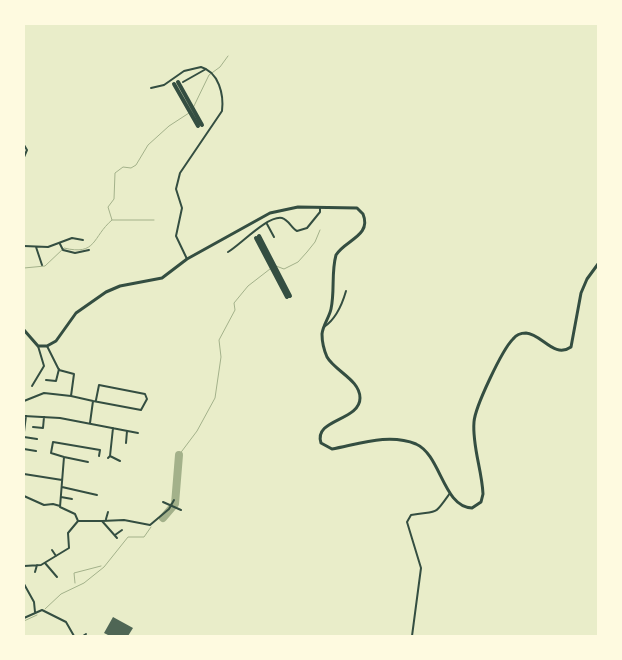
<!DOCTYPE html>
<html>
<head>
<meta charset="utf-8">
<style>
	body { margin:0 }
	#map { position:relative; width:622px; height:660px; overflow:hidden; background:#e9edc9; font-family:Helvetica,sans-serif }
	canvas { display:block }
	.frame { position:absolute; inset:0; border:25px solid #fefae0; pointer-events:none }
</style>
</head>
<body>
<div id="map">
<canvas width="622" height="660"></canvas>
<div class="frame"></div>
</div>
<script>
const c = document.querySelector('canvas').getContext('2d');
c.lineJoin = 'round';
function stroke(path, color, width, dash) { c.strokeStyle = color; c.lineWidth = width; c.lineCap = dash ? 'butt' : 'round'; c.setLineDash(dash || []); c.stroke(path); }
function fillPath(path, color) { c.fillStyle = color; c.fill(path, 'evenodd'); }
const stream = new Path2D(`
	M193 108 209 75 220 67 228 56
	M112 220H154
	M276 266 284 269 298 262 307 252 315 242 320 230
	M24 268 45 266 64 248C97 256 92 237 112 220L108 207 114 199 115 173 123 167 131 168 136 165 148 145 169 126 189 113
	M179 455 197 431 215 398 221 357 219 340 235 310 234 303 248 286 270 269
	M75 583 74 573 101 566
	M45 609 61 594 84 583 104 567 128 537H144L151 527
	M24 621 37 615`);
const river = new Path2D(`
	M163 518 175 504 179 455`);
const building = new Path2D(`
	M113 617 133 628 128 636H110L104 633Z`);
const minor = new Path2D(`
	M183 82 206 69
	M151 88 164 85 184 71 201 67C219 72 224 95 222 111L180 173 176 189 182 208 176 236 187 259
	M24 145 27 150 24 157
	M267 224 274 237
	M60 244 63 250 75 253 89 250
	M24 246 48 247 72 238 83 240
	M36 247 42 265
	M228 252C240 245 268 215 282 218 289 220 291 228 297 231L307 228 320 212V207
	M324 327C336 319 342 305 346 291
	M46 380 56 381 59 369
	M32 386 44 366 38 346
	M71 396 93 401 90 423
	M24 401 44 393 71 396 74 374 59 370 47 346
	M93 401 141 410 147 399 145 394 99 385 96 400
	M24 416 60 418 138 433
	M33 427 43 428 44 417
	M24 432 26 416
	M24 437 37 439
	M126 443 127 431
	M24 449 36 451
	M110 456 120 461
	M64 457 88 462
	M108 458 110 456 113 428
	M24 474 62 480
	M62 487 97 495
	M24 496 44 505 53 504 60 506
	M61 497 72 499
	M163 502 181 510
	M106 519 108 512
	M78 521H102L117 538
	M102 521 124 520 150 525 169 509 174 500
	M115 535 122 530
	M52 550 56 556
	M45 563 57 577
	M24 566 41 565 69 548 68 533 78 521 75 514 60 507 64 457 51 453 53 442 100 450 99 456
	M35 572 37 565
	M24 584 34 602 35 612
	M24 618 42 610 66 622 74 636
	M83 636 86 634
	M412 636 421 568 407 522 411 515C439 510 433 517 450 493`);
const primary = new Path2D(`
	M24 330 38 346H47L56 341 76 313 106 292 120 286 162 278 187 259 270 213 298 207 357 208 363 214C372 236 345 240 336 255 331 273 335 291 331 309 329 318 323 325 322 334 322 342 324 350 327 357 335 371 360 380 360 398 360 421 313 419 321 443L332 449C359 444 389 433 416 444 441 455 443 507 472 508L481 502 483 494C482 470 472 446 474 422 475 407 502 350 513 339 516 335 521 333 526 333 542 334 554 359 571 347L581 293 587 279 598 264`);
const motorway = new Path2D(`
	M178 82 202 125
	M174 84 198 126
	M259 236 290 296
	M256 238 287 297`);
stroke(stream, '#a3b18a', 1);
stroke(river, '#a3b18a', 8);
fillPath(building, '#4f6655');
stroke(minor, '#344e41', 2);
stroke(primary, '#344e41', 3);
stroke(motorway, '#344e41', 4);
</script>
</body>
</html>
